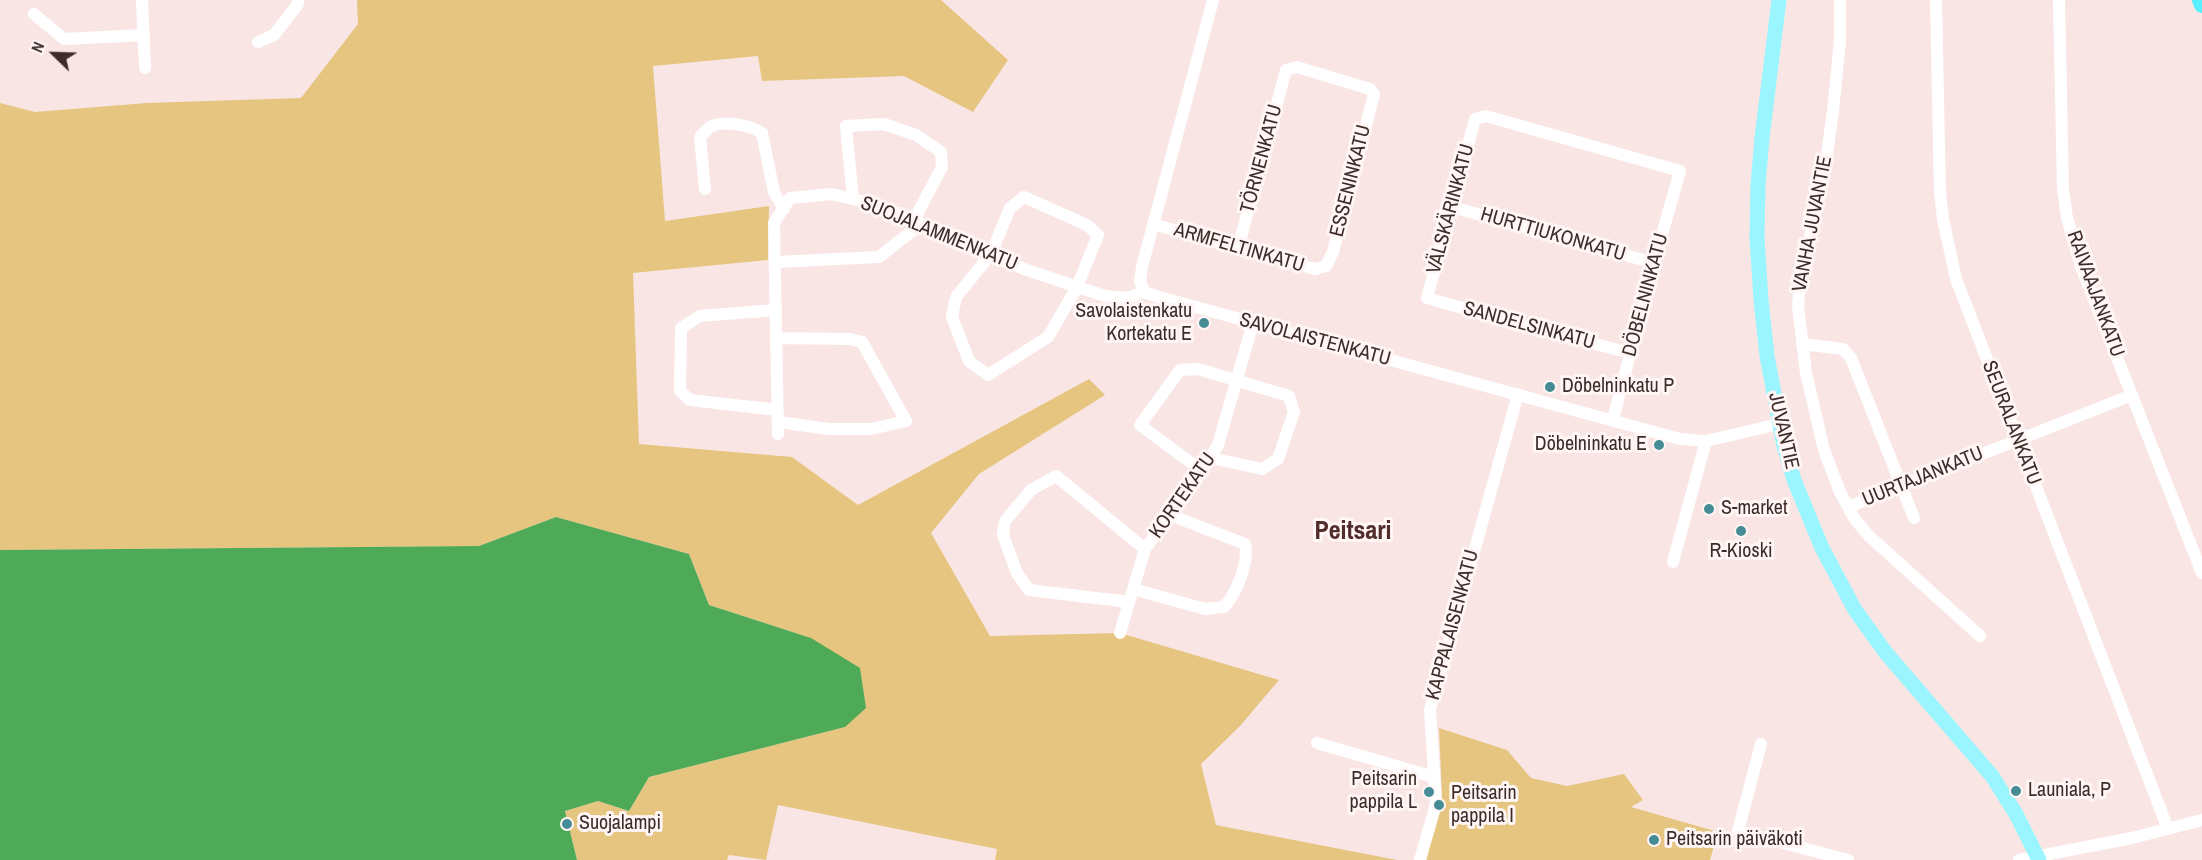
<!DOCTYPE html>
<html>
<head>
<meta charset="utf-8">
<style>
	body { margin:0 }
	#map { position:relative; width:2202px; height:860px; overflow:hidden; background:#f9e6e4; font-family:"Archivo Narrow",sans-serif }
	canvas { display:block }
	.north { position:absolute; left:24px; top:24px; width:60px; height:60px; -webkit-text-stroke:4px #fff6f5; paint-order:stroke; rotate:293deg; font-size:16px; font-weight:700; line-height:24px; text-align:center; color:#3d2c2a }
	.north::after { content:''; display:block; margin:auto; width:21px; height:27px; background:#3d2c2a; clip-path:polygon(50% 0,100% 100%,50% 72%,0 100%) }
</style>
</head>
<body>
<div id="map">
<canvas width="2202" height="860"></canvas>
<div class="north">N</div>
</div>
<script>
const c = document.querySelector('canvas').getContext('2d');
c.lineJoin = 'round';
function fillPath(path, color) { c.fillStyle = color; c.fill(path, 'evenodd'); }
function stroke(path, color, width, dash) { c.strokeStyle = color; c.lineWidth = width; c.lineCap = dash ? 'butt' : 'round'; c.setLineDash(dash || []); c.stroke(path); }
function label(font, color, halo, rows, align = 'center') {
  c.font = font + ' "Archivo Narrow",sans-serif'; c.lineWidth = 6; c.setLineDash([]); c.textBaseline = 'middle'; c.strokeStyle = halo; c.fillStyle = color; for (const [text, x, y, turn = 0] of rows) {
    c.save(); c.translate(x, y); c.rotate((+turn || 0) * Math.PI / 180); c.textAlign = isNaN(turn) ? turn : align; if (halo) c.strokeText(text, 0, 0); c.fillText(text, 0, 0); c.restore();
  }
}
const green = new Path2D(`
	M357 0H941L1008 60 973 112 904 76 762 81 758 56 653 66 665 221 769 206 768 260 633 273 639 444 792 457 858 505 1089 379 1105 395 979 474 931 533 990 636 1120 633 1279 680 1240 726 1201 764 1216 825 1397 860H995L997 849 778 805 766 860 729 855 727 860H577L565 811 598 801 629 811 649 777 845 727 811 638 709 605 689 554 556 517 479 546 0 550V103L35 112 147 103 301 98 358 24Z
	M1439 728 1507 750 1531 778 1567 786 1624 774 1643 800 1631 807 1718 832 1710 860H1426L1442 797Z`);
const water = new Path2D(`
	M556 517 689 554 709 605 811 638 860 668 866 708 845 727 649 777 629 811 598 801 565 811 577 860H0V550L479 546Z`);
const minor = new Path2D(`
	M142 0 145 68
	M1213 0 1142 267 1140 281 1144 292 1159 297 1680 439 1706 441 1779 424
	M1840 0V41L1833 111 1826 162 1800 284 1798 306 1806 373 1824 450 1840 492 1854 518 1869 536 1980 636
	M1936 0 1940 193 1943 219 1956 279 2168 829
	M2059 0 2063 189 2067 218 2082 269 2202 573
	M34 14 64 39 144 35
	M258 42 274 35 298 4V0
	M705 189 700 137C703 134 707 129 710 127 724 120 750 125 762 133L774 192 784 209
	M1024 197 1087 225 1098 235 1077 287 1048 337 988 375 969 361 952 317 956 297 991 254 1010 208Z
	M853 199 846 126 884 124 916 135 941 152 942 167 914 220
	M1452 207 1654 263
	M1153 224C1207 240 1261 254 1315 269L1326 266 1333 252 1374 94 1370 89 1297 67 1286 70 1238 248
	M775 262 879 257 921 224
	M776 310 700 316 681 328 680 391 690 400 778 410
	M777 338 850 339 862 342 906 421 871 429H829L778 422
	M1802 344 1843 349 1851 358 1914 518
	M1613 419 1654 263 1680 171 1486 116 1475 119 1427 298 1518 324 1630 353
	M778 434 774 223 790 198 832 194 881 206 1024 269 1105 296 1127 298 1144 292
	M1202 471 1140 425 1180 370 1198 369 1289 396 1294 412 1278 459 1262 469 1211 458
	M1848 507 2132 395
	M1673 562 1706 441
	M1133 589 1205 609 1224 607C1237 592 1249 563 1245 544L1170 515
	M1129 602 1029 590 1017 573 1003 535 1005 521 1031 490 1056 476 1145 549
	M1120 633 1145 549 1199 476 1218 445 1253 323
	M1317 743 1434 777
	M1761 744 1738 831 1848 860
	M1420 860 1436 804 1430 710 1518 394
	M2019 860 2132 838 2202 820`);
const major = new Path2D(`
	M1779 0 1762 138 1758 185 1757 238 1761 300 1767 356 1784 446 1794 480 1822 548 1855 610 1886 653 1992 776 2016 814 2039 860`);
const highway = new Path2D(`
	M2200 0 2202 5`);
const markers = [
	[1204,323,6,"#468c95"],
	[1550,387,6,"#468c95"],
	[1659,445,6,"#468c95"],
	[1709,509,6,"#468c95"],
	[1741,531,6,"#468c95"],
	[2016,791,6,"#468c95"],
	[1429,792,6,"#468c95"],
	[1439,805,6,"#468c95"],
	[567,824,6,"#468c95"],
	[1654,840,6,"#468c95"]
];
const streetNames = [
	["TÖRNENKATU",1262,159,-75],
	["ESSENINKATU",1351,181,-76],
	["VÄLSKÄRINKATU",1451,209,-75],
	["VANHA JUVANTIE",1813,224,-79],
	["SUOJALAMMENKATU",939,234,22],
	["HURTTIUKONKATU",1553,235,16],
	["ARMFELTINKATU",1239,248,16],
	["RAIVAAJANKATU",2095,294,70],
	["DÖBELNINKATU",1646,295,-75],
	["SANDELSINKATU",1529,326,15],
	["SAVOLAISTENKATU",1315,340,15],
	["SEURALANKATU",2011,423,69],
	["JUVANTIE",1783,431,77],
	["UURTAJANKATU",1923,477,-22],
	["KORTEKATU",1183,496,-55],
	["KAPPALAISENKATU",1453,625,-75]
];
const poiNames = [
	["Savolaistenkatu",1192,312,"right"],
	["Kortekatu E",1192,335,"right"],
	["Döbelninkatu P",1562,387],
	["Döbelninkatu E",1647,445,"right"],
	["S-market",1721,509],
	["R-Kioski",1741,552,"center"],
	["Peitsarin",1417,780,"right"],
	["pappila L",1417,803,"right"],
	["Launiala, P",2028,791],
	["Peitsarin",1451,794],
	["pappila I",1451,817],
	["Suojalampi",579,824],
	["Peitsarin päiväkoti",1666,840]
];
const districtNames = [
	["Peitsari",1353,532]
];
fillPath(green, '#e5c580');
fillPath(water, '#4eaa56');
stroke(minor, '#fff', 12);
stroke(major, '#9af5fe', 15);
stroke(highway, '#57eefe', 16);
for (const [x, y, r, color] of markers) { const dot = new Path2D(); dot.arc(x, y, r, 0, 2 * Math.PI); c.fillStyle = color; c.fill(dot); stroke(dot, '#fff6f5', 2); }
label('20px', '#3d2c2a', '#fff6f5', streetNames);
label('20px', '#3d2c2a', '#fff6f5', poiNames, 'left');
label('bold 26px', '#512e2b', '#fff6f5', districtNames);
</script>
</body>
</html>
